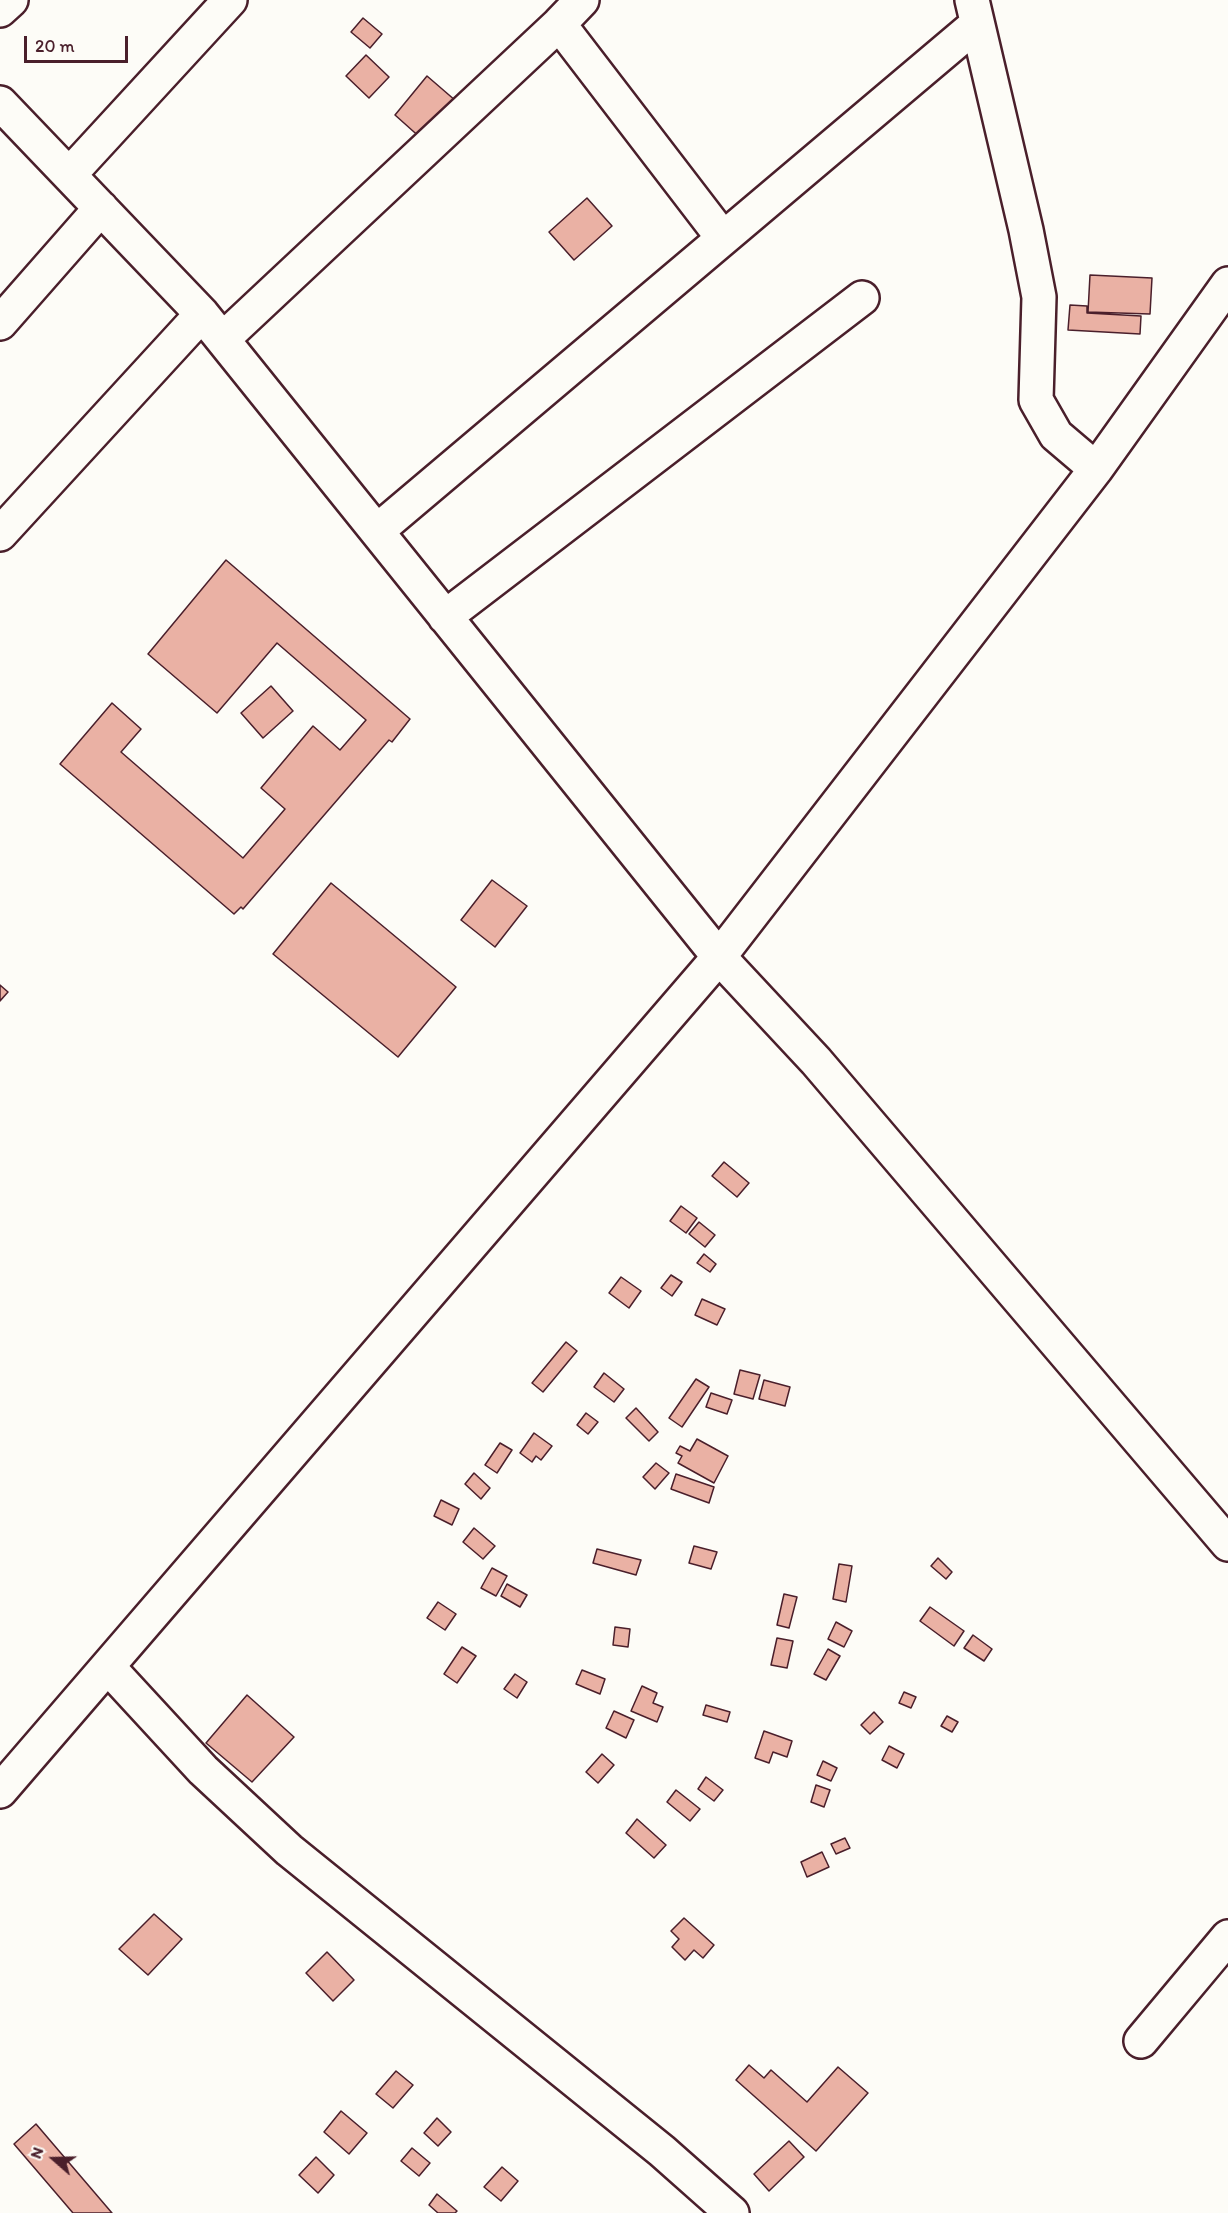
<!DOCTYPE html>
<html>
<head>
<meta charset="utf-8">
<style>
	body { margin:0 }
	#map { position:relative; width:1228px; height:2213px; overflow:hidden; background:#fdfcf7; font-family:Itim,sans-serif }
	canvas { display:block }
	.north { position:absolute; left:24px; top:2129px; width:60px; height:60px; -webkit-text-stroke:4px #fdfcf7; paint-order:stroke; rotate:290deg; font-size:16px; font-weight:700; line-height:24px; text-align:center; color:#4a1f2b }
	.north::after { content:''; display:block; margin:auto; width:21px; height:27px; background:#4a1f2b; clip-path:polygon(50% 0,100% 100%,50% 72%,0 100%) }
	.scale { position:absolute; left:24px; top:36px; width:104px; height:27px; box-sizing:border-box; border:3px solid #4a1f2b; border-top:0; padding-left:8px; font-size:18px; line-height:21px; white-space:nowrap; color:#4a1f2b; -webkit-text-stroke:4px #fdfcf7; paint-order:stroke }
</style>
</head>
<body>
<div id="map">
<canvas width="1228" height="2213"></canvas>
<div class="north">N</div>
<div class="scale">20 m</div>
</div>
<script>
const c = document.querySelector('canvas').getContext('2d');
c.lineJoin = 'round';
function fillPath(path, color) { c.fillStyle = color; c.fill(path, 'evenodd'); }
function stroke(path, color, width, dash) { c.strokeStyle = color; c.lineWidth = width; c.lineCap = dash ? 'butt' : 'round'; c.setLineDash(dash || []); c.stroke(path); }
const building = new Path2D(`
	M363 18 382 34 370 48 351 32Z
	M366 55 389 77 369 98 346 76Z
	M427 76 456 101 423 140 395 115Z
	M587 198 612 226 574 260 549 232Z
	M1090 275 1152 278 1150 314 1088 312Z
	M1070 305 1087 306V313L1141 316 1140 334 1068 330Z
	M226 560 410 719 392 742 389 740 243 909 241 907 234 914 60 764 112 703 141 729 121 752 243 858 285 809 261 788 313 726 340 750 366 720 277 643 217 713 148 654Z
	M271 686 293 711 263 738 241 713Z
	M492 880 527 906 495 947 461 920Z
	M331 883 456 987 398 1057 273 954Z
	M0 985 8 992 0 1001Z
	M724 1162 749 1183 737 1197 712 1176Z
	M681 1206 697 1218 686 1233 670 1221Z
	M699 1222 715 1235 705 1247 689 1234Z
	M704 1254 716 1264 710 1272 697 1263Z
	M671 1275 682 1282 672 1296 661 1288Z
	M621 1277 641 1291 629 1308 609 1293Z
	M702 1299 725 1309 717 1325 695 1315Z
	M566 1342 577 1351 543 1392 532 1383Z
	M740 1370 760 1375 753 1399 734 1394Z
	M604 1373 624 1389 614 1402 594 1387Z
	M696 1379 709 1387 682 1427 669 1418Z
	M764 1380 790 1387 785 1406 759 1399Z
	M711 1393 732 1400 727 1414 706 1407Z
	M636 1408 658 1432 649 1441 626 1418Z
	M586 1413 598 1422 588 1434 577 1425Z
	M534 1433 552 1446 541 1460 536 1456 532 1462 520 1453Z
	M697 1439 728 1456 714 1483 678 1463 682 1456 676 1453 680 1446 690 1451Z
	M500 1443 512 1450 497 1473 485 1465Z
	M656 1463 669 1473 655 1489 643 1477Z
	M474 1473 490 1488 481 1499 465 1484Z
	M676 1474 714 1487 709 1503 671 1489Z
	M441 1500 459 1509 452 1525 434 1516Z
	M474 1528 495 1546 483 1559 463 1542Z
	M694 1546 717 1552 711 1569 689 1563Z
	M597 1549 641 1560 636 1575 593 1563Z
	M938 1558 952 1572 946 1579 931 1566Z
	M839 1564 852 1566 846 1602 833 1599Z
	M492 1568 507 1576 496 1596 481 1588Z
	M507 1584 527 1595 520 1607 501 1596Z
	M784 1594 797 1597 789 1628 777 1625Z
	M438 1602 456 1614 445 1630 427 1618Z
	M930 1607 964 1631 954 1646 920 1621Z
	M836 1622 852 1631 844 1647 828 1639Z
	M615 1627 630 1629 628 1647 613 1645Z
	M973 1635 992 1649 984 1661 964 1648Z
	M777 1638 793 1641 787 1668 771 1665Z
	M462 1647 476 1656 457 1683 444 1674Z
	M828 1649 840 1656 826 1680 814 1674Z
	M582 1670 605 1679 600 1694 576 1684Z
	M515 1674 527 1682 517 1698 504 1689Z
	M642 1686 657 1693 653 1703 663 1707 657 1722 631 1711Z
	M904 1692 916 1697 911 1708 899 1703Z
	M247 1695 294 1737 252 1782 206 1743Z
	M706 1705 730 1712 727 1722 703 1715Z
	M614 1711 634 1720 626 1738 606 1728Z
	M874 1712 883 1722 870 1734 861 1725Z
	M947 1716 958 1722 952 1732 941 1726Z
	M764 1731 792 1741 787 1757 773 1752 769 1763 755 1758Z
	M889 1746 904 1754 897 1768 882 1760Z
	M602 1754 614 1765 598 1783 586 1772Z
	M823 1761 837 1768 831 1781 817 1775Z
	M706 1777 723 1790 714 1801 698 1789Z
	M816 1785 830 1790 824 1807 811 1802Z
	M676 1790 700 1809 690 1821 667 1802Z
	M637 1819 666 1845 654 1858 626 1833Z
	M845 1838 850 1848 836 1854 831 1844Z
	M822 1852 829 1867 807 1877 801 1862Z
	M154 1914 182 1939 148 1975 119 1949Z
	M684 1918 714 1945 703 1958 694 1950 685 1960 672 1947 679 1939 671 1931Z
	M327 1952 354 1980 333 2001 306 1973Z
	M749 2065 764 2078 771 2070 807 2102 838 2067 868 2093 816 2151 736 2080Z
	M396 2071 413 2085 393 2108 376 2094Z
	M341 2111 367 2133 349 2154 324 2132Z
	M437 2118 451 2132 438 2146 424 2133Z
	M36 2124 112 2213H73L14 2144Z
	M789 2141 804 2157 769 2191 754 2174Z
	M412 2148 430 2163 419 2176 401 2161Z
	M316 2157 334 2175 318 2193 299 2175Z
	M502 2167 518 2181 501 2201 484 2187Z
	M437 2194 457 2211 455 2213H438L429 2205Z`);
const minor = new Path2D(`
	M972 0 1026 230 1039 297 1036 400 1056 435 1096 469
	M0 10 11 0
	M559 24 723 238
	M0 103 202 314 719 957 816 1061 1228 1544
	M69 175 230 0
	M0 323 101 208
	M223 339 559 24 582 0
	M377 531 977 24
	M0 534 202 314
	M445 617 862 298
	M108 1667 203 1770 289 1850 662 2151 732 2213
	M0 1791 719 957 1096 469 1228 284
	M1141 2041 1228 1937`);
fillPath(building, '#eab1a4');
stroke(building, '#4a1f2b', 1.5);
stroke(minor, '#4a1f2b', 38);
stroke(minor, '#fdfcf7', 33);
</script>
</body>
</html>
